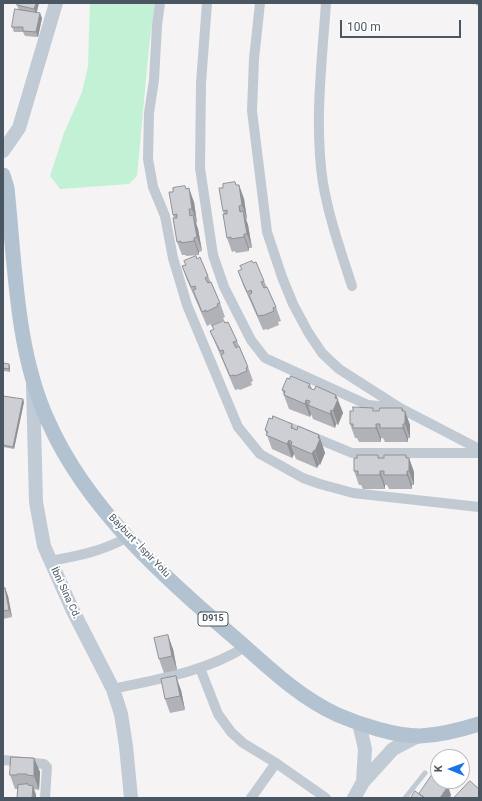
<!DOCTYPE html>
<html>
<head>
<meta charset="utf-8">
<style>
	body { margin:0 }
	#map { position:relative; width:482px; height:801px; overflow:hidden; background:#f5f3f3; font-family:Roboto,sans-serif }
	canvas { display:block }
	.frame { position:absolute; inset:0; border:4px solid #4a5661; pointer-events:none }
	.north { position:absolute; left:430px; top:749px; width:40px; height:40px; box-sizing:border-box; background:#fff; border:1px solid #b7bbc0; border-radius:50%; rotate:271deg; font-size:11px; font-weight:700; line-height:16px; text-align:center; color:#4a5661 }
	.north::after { content:''; display:block; margin:auto; width:14px; height:18px; background:#1a73e8; clip-path:polygon(50% 0,100% 100%,50% 72%,0 100%) }
	.scale { position:absolute; left:340px; top:20px; width:121px; height:18px; box-sizing:border-box; border:2px solid #4a5661; border-top:0; padding-left:5px; font-size:12px; line-height:14px; white-space:nowrap; color:#4a5661; -webkit-text-stroke:3px #fff; paint-order:stroke }
</style>
</head>
<body>
<div id="map">
<canvas width="482" height="801"></canvas>
<div class="frame"></div>
<div class="north">K</div>
<div class="scale">100 m</div>
</div>
<script>
const c = document.querySelector('canvas').getContext('2d');
c.lineJoin = 'round';
function fillPath(path, color) { c.fillStyle = color; c.fill(path, 'evenodd'); }
function stroke(path, color, width, dash) { c.strokeStyle = color; c.lineWidth = width; c.lineCap = dash ? 'butt' : 'round'; c.setLineDash(dash || []); c.stroke(path); }
function label(font, color, halo, rows, align = 'center') {
  c.font = font + ' Roboto,sans-serif'; c.lineWidth = 4; c.setLineDash([]); c.textBaseline = 'middle'; c.strokeStyle = halo; c.fillStyle = color; for (const [text, x, y, turn = 0] of rows) {
    c.save(); c.translate(x, y); c.rotate((+turn || 0) * Math.PI / 180); c.textAlign = isNaN(turn) ? turn : align; if (halo) c.strokeText(text, 0, 0); c.fillText(text, 0, 0); c.restore();
  }
}
const green = new Path2D(`
	M90 3H155L149 47 137 176 129 184 60 189 50 176 64 133 82 92 88 66Z`);
const path = new Path2D(`
	M471 3 479 5`);
const lane = new Path2D(`
	M405 798 425 773`);
const street = new Path2D(`
	M160 3 157 25 154 80 149 113 148 159 153 187 165 216 173 258 187 305 238 427 260 454 303 478 320 484 353 493 479 507
	M207 3 201 83 200 168 213 255 224 287 251 340 265 358 368 405 398 408
	M260 3 254 59 252 111 267 232 282 277 293 304 308 332 322 353 339 369 400 408 479 449
	M326 3C322 62 314 124 323 183 329 218 341 252 352 286
	M289 427 352 453H479
	M50 561C78 556 103 551 128 537
	M200 668 218 714 231 732 243 743 276 763 326 798
	M113 689C158 679 205 672 245 647
	M3 760 44 764 47 767 45 798
	M251 798 276 763`);
const secondary = new Path2D(`
	M3 151 19 128 56 3
	M33 385 36 502 44 546 72 609 113 689 121 714 126 746 131 798
	M359 723 365 749 363 782
	M354 798 363 782 393 749 418 736`);
const primary = new Path2D(`
	M3 175 7 188C15 264 16 352 48 421 87 510 169 582 242 644 271 670 302 699 338 715 361 725 395 736 420 736 440 735 460 730 479 724`);
const wall = new Path2D(`
	M18 3H39L37 12 42 18 38 37 25 36 23 32H14L12 27 19 10 17 5Z
	M235 182 236 185H239L244 199 247 219H246L248 225 252 248H249V251L236 253 235 251 232 252 227 238 224 214 223 211V188Z
	M186 189 194 202 197 223H196L198 229 202 251 199 252V255L186 256V255H182L177 242 174 218 173 215Z
	M197 259 208 276 220 303 225 317 223 318 224 320 211 326V324L207 326 187 280 182 266Z
	M253 263 264 281 276 307 281 321 278 322 279 325 267 330V329L263 330 243 285 238 271Z
	M225 323 237 341 248 367 253 381 251 382 252 385 240 390 239 389 235 390 216 345 210 331Z
	M3 366H10V372L4 371Z
	M289 379 310 384 312 389 314 390 336 395 343 413 338 425 336 424 335 428 313 419 311 414 310 417 289 409 282 390Z
	M3 396 24 402 14 449 3 447Z
	M402 408 403 411H405L410 425V438H408V442H385L383 438H381V442H359L357 438H355L350 424 353 411H379Z
	M272 419 292 424 294 429 297 430 319 435 325 453 320 465 319 464 317 468 296 459 294 454 292 458 272 449 265 430Z
	M378 455 379 458H409L414 472V485H412V489H389L387 485H385V489H363L361 485H359L354 471 357 458Z
	M5 588 8 596 12 617 3 619V589Z
	M173 649 177 670 164 673 159 659Z
	M181 690 185 710 170 713 165 699Z
	M34 758 40 772 39 790 34 789 36 795 17 789H15L10 775Z`);
const shadedWall = new Path2D(`
	M36 3H39L36 14 34 9Z
	M40 13 42 18 38 37 36 32Z
	M239 185 244 199 247 219 242 205Z
	M189 188 194 202 197 223 192 209Z
	M243 211 248 225 252 248 247 234Z
	M193 215 198 229 202 251 197 237Z
	M244 234 249 248V251L244 237Z
	M194 238 199 252V255L194 241Z
	M9 364 10 366V372L9 369Z
	M336 395 343 413 338 425 333 411 335 398Z
	M23 399 24 402 14 449 13 447Z
	M306 400 311 414 310 417 305 404Z
	M402 408 405 415V411L410 425V438L405 424 402 411Z
	M331 410 336 424 335 428 330 414Z
	M376 424 381 438V442L376 428Z
	M403 424 408 438V442L403 428Z
	M319 435 325 453 320 465 315 451 318 438Z
	M289 440 294 454 292 458 287 444Z
	M314 450 319 464 317 468 312 454Z
	M406 455 409 462V458L414 472V485L409 471Z
	M380 471 385 485V489L380 475Z
	M407 471 412 485V489L407 475Z
	M5 588 8 596 12 617 9 610Z
	M168 635 173 649 177 670 172 656Z
	M176 676 181 690 185 710 180 696Z
	M34 758 40 772 39 790 34 776Z
	M33 786 36 795V798H32Z
	M448 786 451 795 450 798H440Z`);
const building = new Path2D(`
	M18 3H36L34 9 17 5Z
	M15 9 40 13 36 32 23 31V27H12Z
	M235 182 236 185H239L242 205 239 206 240 212 243 211 247 234H244V237L231 239V237L227 238 223 214H227V210L223 211 219 188H223V184Z
	M185 186 186 189 189 188 192 209H189L190 216 193 215 197 237 194 238V241L181 243V241L177 242 173 218H177V214L173 215 169 192H173V188Z
	M196 256 197 259 200 257 208 276 205 278 208 283 211 282 220 303 217 304 218 306 206 312V310L202 312 193 290 196 289 195 286 191 287 182 266 186 265 184 261Z
	M252 261 253 263 256 262 264 281 261 282 264 288 267 287 276 307 273 308 274 311 262 316V315L258 316 249 295 252 293 251 290 247 292 238 271 242 269 240 266Z
	M224 321 225 323 228 322 237 341 233 342 236 348 239 346 248 367 246 368 247 371 235 376 234 375 230 376 221 355 224 353 223 350 220 351 210 331 214 329 212 326Z
	M3 363 9 364V369L3 368Z
	M291 376 310 384 308 387 314 390 316 386 336 395 335 398 338 399 333 411 331 410 330 414 308 405 310 401 306 400 305 404 284 395 285 391 282 390 287 378 289 379Z
	M3 396 23 399 13 447 3 445Z
	M353 407 373 408V411H379L380 408H402V411H405V424H403V428H380V424H376V428H353V424H350V411H353Z
	M273 416 292 424 291 428 297 430 298 426 319 435 318 438 320 439 315 451 314 450 312 454 291 445 292 442 289 440 287 444 266 435 268 432 265 430 269 418 272 419Z
	M357 455H378V458H384V455H406V458H409V471H407V475H384V471H380V475H358V471H354V458H357Z
	M5 588 9 610 3 611V589Z
	M168 635 172 656 159 659 154 638Z
	M176 676 180 696 165 699 161 679Z
	M11 757 34 758V776L27 775V774H17V775H10Z
	M432 775 438 779V781H441L448 786 440 798H425L419 794Z
	M470 781 479 789V797L478 798H454Z
	M28 784V785L33 786 32 798H17L18 785Z
	M415 791 425 798H411Z`);
const shields = [
	[213,619,30]
];
const shieldNames = [
	["D915",213,619]
];
const streetNames = [
	["Bayburt - İspir Yolu",139,546,46],
	["İbni Sina Cd.",65,593,65]
];
fillPath(green, '#c3f1d5');
stroke(path, '#7ad0a6', 1.5, [3, 2]);
stroke(lane, '#c1cad2', 5);
stroke(street, '#c1cad2', 10);
stroke(secondary, '#c1cbd6', 14);
stroke(primary, '#b3c2d1', 15);
fillPath(wall, '#b0b2b7');
fillPath(shadedWall, '#909195');
fillPath(building, '#cdcfd5');
stroke(building, '#909195', 1);
for (const [x, y, w] of shields) { const box = new Path2D(); box.roundRect(x - w / 2, y - 7, w, 14, 3); c.fillStyle = '#fff'; c.fill(box); stroke(box, '#4a5661', 1); }
label('bold 9px', '#4a5661', null, shieldNames);
label('10px', '#4a5661', '#fff', streetNames);
</script>
</body>
</html>
